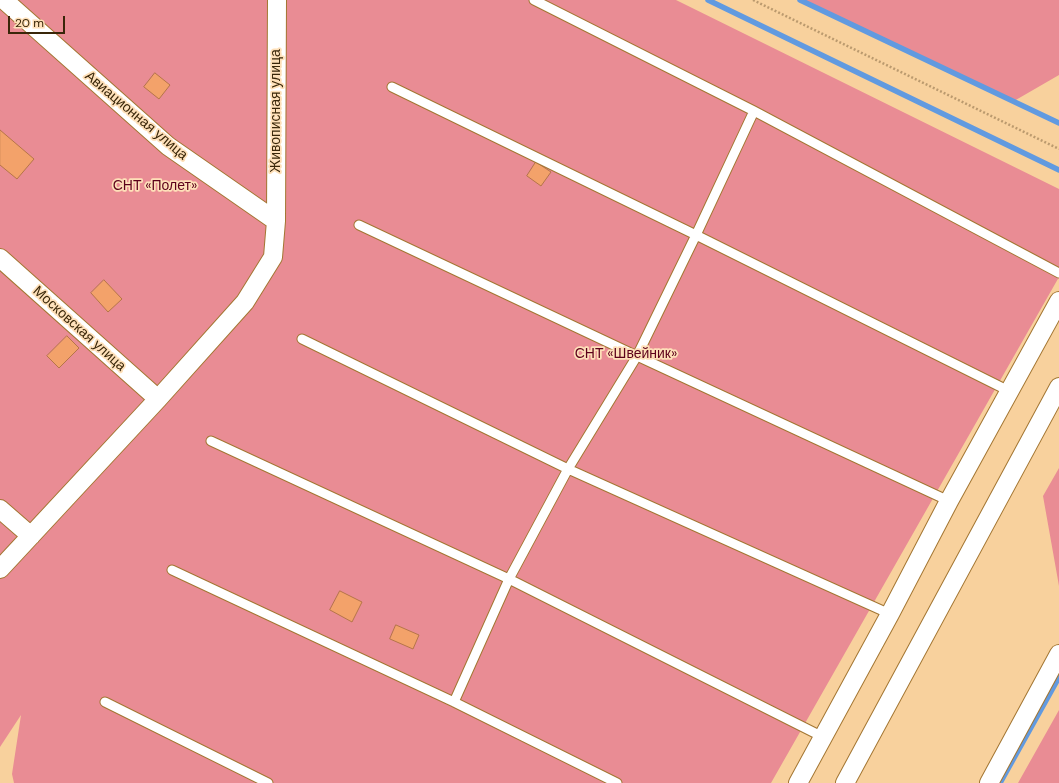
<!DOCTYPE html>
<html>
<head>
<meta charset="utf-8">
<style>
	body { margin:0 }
	#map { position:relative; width:1059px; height:783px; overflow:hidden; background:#f8d19d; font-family:"DM Sans",sans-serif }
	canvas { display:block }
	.scale { position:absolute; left:8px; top:16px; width:57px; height:18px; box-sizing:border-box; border:2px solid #392609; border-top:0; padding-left:5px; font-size:12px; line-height:14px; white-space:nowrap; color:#392609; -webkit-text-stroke:3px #fee0b9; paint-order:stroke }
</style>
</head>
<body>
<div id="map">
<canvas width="1059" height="783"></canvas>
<div class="scale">20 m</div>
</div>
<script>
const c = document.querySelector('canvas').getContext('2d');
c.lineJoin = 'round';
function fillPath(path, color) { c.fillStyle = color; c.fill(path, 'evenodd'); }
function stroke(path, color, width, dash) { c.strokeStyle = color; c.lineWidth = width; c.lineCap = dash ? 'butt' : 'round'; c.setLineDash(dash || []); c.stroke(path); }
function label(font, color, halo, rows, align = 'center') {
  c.font = font + ' "DM Sans",sans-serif'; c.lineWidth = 3.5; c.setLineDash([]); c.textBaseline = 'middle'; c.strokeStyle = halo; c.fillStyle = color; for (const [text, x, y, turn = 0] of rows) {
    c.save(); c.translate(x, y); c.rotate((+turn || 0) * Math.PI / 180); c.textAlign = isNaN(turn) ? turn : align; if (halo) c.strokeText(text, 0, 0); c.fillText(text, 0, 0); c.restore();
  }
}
const green = new Path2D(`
	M0 0H676L1059 189V277L771 783H14L12 774 21 715 0 747Z
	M800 0H1059V75L1014 101Z
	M1059 468V586L1043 496Z
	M1059 710V783H1018Z`);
const stream = new Path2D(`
	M708 0 1059 170
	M800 0 1059 123
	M1000 783 1059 677`);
const building = new Path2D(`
	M155 73 170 85 159 99 144 87Z
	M0 130 34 159 17 179 0 165Z
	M536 162 551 172 541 186 527 176Z
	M104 280 122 299 108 312 91 293Z
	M67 336 79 348 59 368 47 356Z
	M340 591 362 602 352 622 330 610Z
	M396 625 419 635 413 649 390 639Z`);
const path = new Path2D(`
	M753 0 1059 149`);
const service = new Path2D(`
	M534 0 754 111 1059 273
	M392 87 696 235 1009 391
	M359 225 637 356 949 501
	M302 339 568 469 890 614
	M211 441 509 579 823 737
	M172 570 454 702 617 783
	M105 702 268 783
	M454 702 509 579 568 469 637 356 696 235 754 111`);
const minor = new Path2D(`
	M4 0 168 146 276 221
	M0 258 158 399
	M0 509 31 536
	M0 569 158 399 245 302 273 257 276 221 277 0
	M798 783 890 614 949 501 1059 301
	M845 783 1059 387
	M989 783 1059 654`);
const streetNames = [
	["Живописная улица",276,111,-90],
	["Авиационная улица",136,116,40],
	["Московская улица",79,329,42]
];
const parkNames = [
	["СНТ «Полет»",155,186],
	["СНТ «Швейник»",626,354]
];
fillPath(green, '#e98c94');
stroke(stream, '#619ae0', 5.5);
fillPath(building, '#f3a26a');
stroke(building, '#b67549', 1);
stroke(service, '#a37632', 11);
stroke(minor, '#a37632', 20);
stroke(path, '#bb9a6e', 2.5, [2, 2]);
stroke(service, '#fff', 9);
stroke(minor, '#fff', 18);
label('14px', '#392609', '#fee0b9', streetNames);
label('14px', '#5d011b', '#fee0b9', parkNames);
</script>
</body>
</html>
